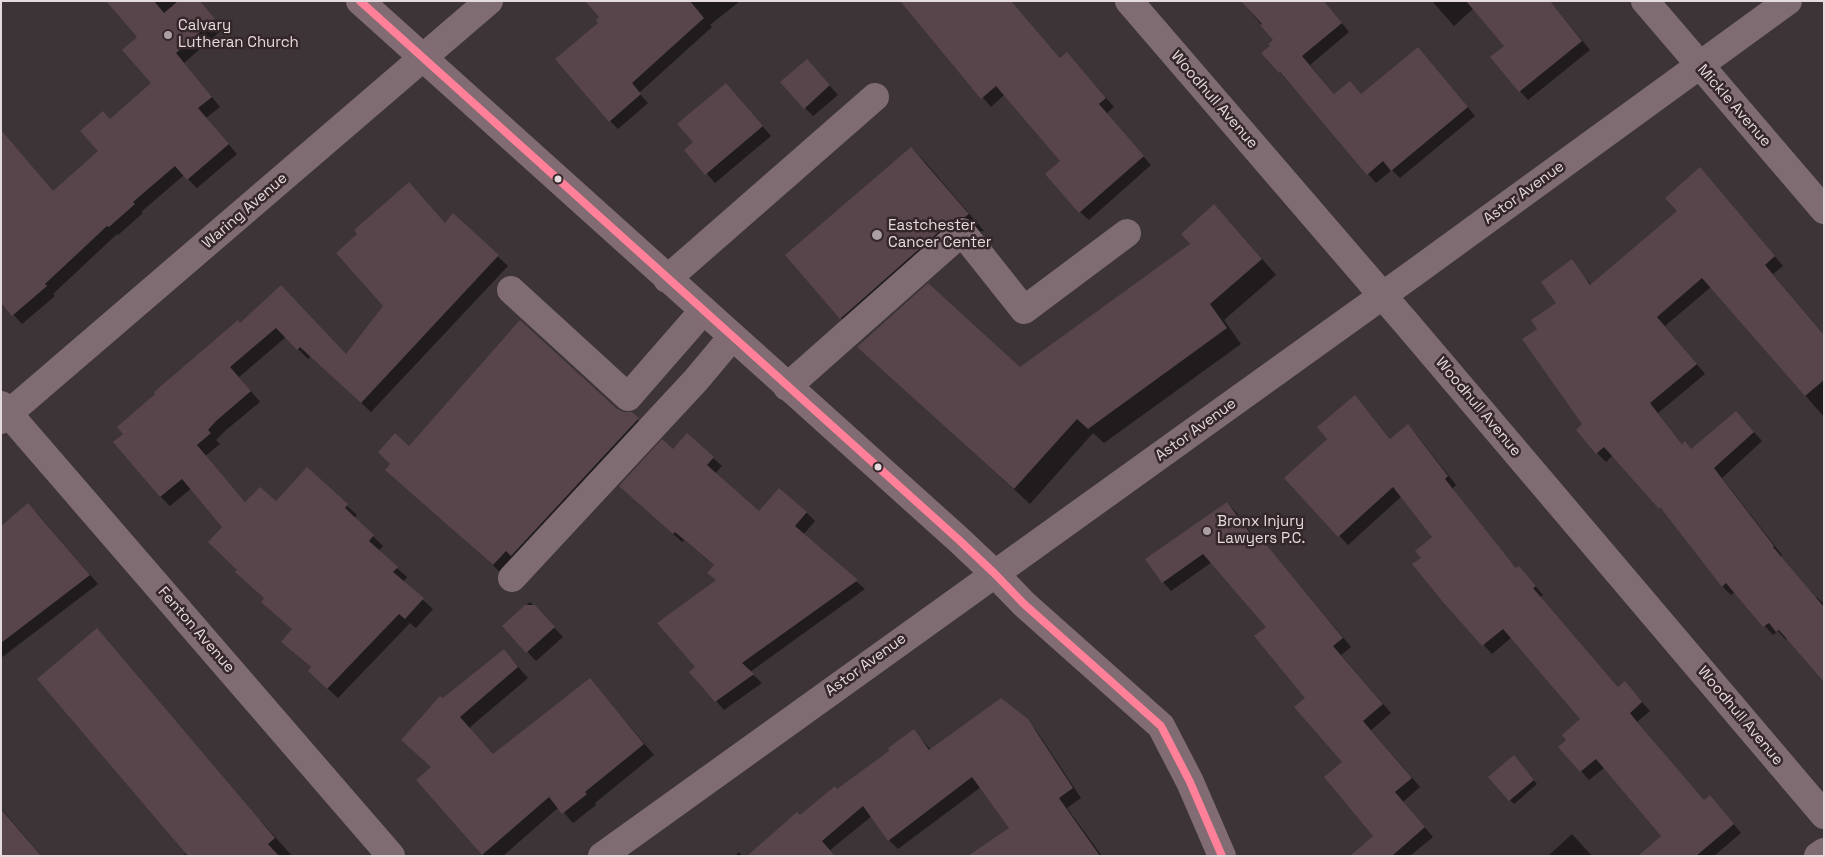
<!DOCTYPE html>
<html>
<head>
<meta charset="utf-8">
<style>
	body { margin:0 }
	#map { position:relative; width:1825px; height:857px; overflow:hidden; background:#3c3436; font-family:"Space Grotesk",sans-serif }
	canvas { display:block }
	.frame { position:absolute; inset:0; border:2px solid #e5dadd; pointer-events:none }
</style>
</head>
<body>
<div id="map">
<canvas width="1825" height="857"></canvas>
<div class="frame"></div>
</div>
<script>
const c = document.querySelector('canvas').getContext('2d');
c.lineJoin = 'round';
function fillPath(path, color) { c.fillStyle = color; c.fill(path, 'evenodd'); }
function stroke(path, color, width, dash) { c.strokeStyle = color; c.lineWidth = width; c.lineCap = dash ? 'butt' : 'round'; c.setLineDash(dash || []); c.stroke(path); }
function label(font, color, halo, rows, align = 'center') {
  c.font = font + ' "Space Grotesk",sans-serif'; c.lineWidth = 5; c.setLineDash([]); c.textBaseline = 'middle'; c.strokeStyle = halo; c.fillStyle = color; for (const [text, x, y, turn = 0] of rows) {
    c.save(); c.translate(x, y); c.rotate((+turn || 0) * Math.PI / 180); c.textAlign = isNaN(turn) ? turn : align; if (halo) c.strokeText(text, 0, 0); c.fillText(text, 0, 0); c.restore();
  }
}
const shadow = new Path2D(`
	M108 1H199L223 29 184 63 220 107 206 118 237 154 197 188 184 175 141 212 143 213 118 235 117 234 53 294 55 296 22 324 1 301 54 192 99 151 110 120 153 84 138 37Z
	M607 1H740L710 25 712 27 639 93 648 103 618 129 610 121 600 23Z
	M1242 1H1324L1349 32 1310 65 1335 95H1362L1426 57 1475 116 1400 178 1392 170 1376 183 1263 53 1271 46 1274 41Z
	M1432 1H1535L1554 6 1590 50 1528 100 1520 91 1506 46 1474 8 1454 26Z
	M910 11 1022 14 1061 59 1075 62 1114 107 1106 114 1151 165 1089 220 1080 212 1062 161 1005 94 991 107Z
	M815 69 838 95 813 116 805 108Z
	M734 93 771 136 715 183 686 150 694 142Z
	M911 148 927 164 984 231 975 232 857 334 841 318 786 255Z
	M1700 169 1783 266 1773 274 1824 335V417L1711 287 1665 326 1705 374 1658 413 1683 445 1685 443 1692 450 1744 421 1762 441 1722 478 1782 555 1781 557 1816 598 1817 597 1824 604V680L1788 638 1786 640 1778 631 1773 635 1735 592 1731 595 1722 586 1669 517 1613 455 1606 462 1597 453 1539 329 1558 303 1571 261 1592 286 1678 211Z
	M453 215 508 266 371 412 311 356 308 359 286 337 239 377 260 402 226 430 216 440 220 444 205 456 246 503H276L307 469 357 515 354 518 383 546 378 551 407 577 403 582 433 609 416 628 410 623 338 698 309 671 312 668 292 651 293 630 239 570 224 527 192 488 170 506 160 496 241 325 281 287 346 356Z
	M1229 221 1276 275 1224 320 1241 344 1104 443 1093 433 1030 504 859 347 1020 369Z
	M1363 405 1391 440 1408 426 1416 434 1456 485 1452 489 1517 569 1527 576 1543 595 1540 597 1619 688 1625 683 1650 711 1637 722 1704 801 1718 805 1741 833 1714 856H1640L1663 837 1604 768 1589 780 1560 747 1568 740 1582 719 1511 638 1492 654 1444 601 1422 558 1434 537 1402 496 1348 545 1286 478Z
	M617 410 624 413H631L654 435 509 580 387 470 409 447Z
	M673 450 713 458 722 466 715 474 759 513 806 512 815 521 803 535 865 589 750 672 762 683 724 710 691 672 697 667 717 581 715 566 684 540 682 542 630 494Z
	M1227 503 1236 512 1253 536 1264 542 1351 647 1341 655 1391 713 1371 730 1420 787 1403 802 1433 837 1410 856H1359L1374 837 1344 762 1268 627 1212 562 1171 591 1163 582Z
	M37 513 98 584 1 658V528Z
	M530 602 563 637 536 661 503 626Z
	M504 651 528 678 469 728 494 755 590 679 654 755 595 803 596 805 573 823 559 807 503 856H484L417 780 432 767 443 700Z
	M1027 720 1036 730 1081 798 1067 808 1102 856H970L1010 828 981 787 898 849 889 840 872 816 830 850 835 856H749L891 751 914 731 931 750Z
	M1518 761 1537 784 1514 804 1510 800Z
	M1 808 41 856H1Z
	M261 821 292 856H183L187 852Z
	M1572 834 1592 856H1548Z
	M739 852 742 856H735Z`);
const building = new Path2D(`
	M106 1H154L164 13 178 1H200L215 19 176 53 212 97 198 108 229 144 187 180 175 166 133 202 135 204 109 227 107 226 45 284 47 286 12 316 1 303V130L53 191 98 151 80 131 103 111 110 119 151 83 122 50 137 37Z
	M585 1H690L704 18 632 83 641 94 609 122 555 59 598 23 596 20 599 17Z
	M900 1H1011L1060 58 1067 52 1106 98 1099 104 1144 156 1079 213 1045 174 1060 161 996 86 981 99Z
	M1241 1H1324L1342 23 1302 56 1334 94 1350 81 1361 94 1418 47 1468 107 1391 171 1383 161 1367 175 1280 72 1279 73 1261 53 1270 46 1268 44 1273 40 1260 25 1262 24Z
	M1466 1H1550L1582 41 1519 92 1490 57 1504 46Z
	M807 59 830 85 804 109 780 82Z
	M726 83 763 126 705 175 684 150 693 142 677 124Z
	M911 147 969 214 965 217H959L952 220 840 319 785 255Z
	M1700 167 1775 256 1765 265 1824 335V380L1805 396 1702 278 1657 317 1697 364 1650 403 1682 444 1685 441 1691 449 1736 411 1754 432 1714 468 1774 546 1773 547 1824 607V682L1779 630 1776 632 1769 623 1763 627 1726 583 1722 587 1660 507 1659 509 1604 447 1596 454 1576 430 1582 424 1522 339 1537 329 1531 320 1556 303 1541 282 1572 259 1590 285 1677 211 1665 198Z
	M409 182 445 223 453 213 499 255 361 403 300 347 297 350 276 328 230 367 251 391 216 421 208 430 211 433 197 445 245 502 260 487 276 501 307 467 348 504 345 508 374 535 369 541 398 567 393 572 424 598 405 619 399 614 327 689 308 671 311 667 281 642 292 629 261 602 264 598 235 572 237 570 208 542 222 527 182 479 160 497 113 442 123 434 117 427 155 394 154 392 238 320 240 323 281 285 346 354 383 306 336 253 357 234 354 230Z
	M1214 204 1262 259 1210 304 1227 328 1088 429 1077 419 1014 489 857 347 928 283 1020 367 1190 244 1181 234Z
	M520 320 617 409 624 412H632L639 418 511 556 506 551 493 565 385 470 390 464 378 452 395 433 409 446Z
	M1355 395 1390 439 1408 424 1448 476 1445 479 1516 568 1519 566 1536 586 1533 588 1618 687 1625 681 1642 702 1630 713 1638 723 1704 800 1710 795 1734 824 1696 856H1638L1661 836 1596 759 1580 772 1558 747 1566 740 1562 735 1580 719 1503 629 1482 646 1443 602 1412 564 1421 558 1415 551 1432 537 1393 487 1338 537 1284 478 1327 439 1317 427Z
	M687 433 714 457 707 465 759 511 779 488 807 512 795 526 858 580 742 663 754 674 715 702 689 672 695 667 657 623 716 580 707 573 714 565 675 532 673 534 619 486 662 439 673 449Z
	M1227 502 1252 536 1256 532 1343 638 1333 646 1383 704 1363 721 1412 778 1395 792 1425 827 1392 856H1350L1373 836 1324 777 1342 762 1294 707 1305 698 1254 636 1266 627 1203 554 1162 583 1145 559Z
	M28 503 90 575 1 643V526Z
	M525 605H535L555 627 526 653 502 626Z
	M97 628 275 838 268 844 279 856H188L37 679Z
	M504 649 518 667 460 717 493 754 590 678 644 744 585 792 587 794 562 814 549 797 482 855 416 780 431 767 401 740 440 696 443 698Z
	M1001 698 1028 719 1073 788 1059 798 1100 856H968L1009 828 972 777 888 841 863 806 822 841 835 856H747L797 812 800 815 835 786 837 789 889 751 888 748 914 729 929 750Z
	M1514 755 1534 780 1509 801 1488 777Z
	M1 809 41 856H1Z`);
const minor = new Path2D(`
	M1129 1 1408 325 1824 815
	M1645 1 1824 210
	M667 279 875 97
	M511 290 628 397 703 311
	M787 387 962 232 1024 310 1127 233
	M1 405 391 856
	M1 420 489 1
	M512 578 696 380 732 337
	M602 856 1414 273 1788 1
	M1818 856 1824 852`);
const major = new Path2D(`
	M360 1 959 540 995 574 1024 604 1161 726 1190 782 1222 856`);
const bus1 = new Path2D(`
	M360 1 959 540 995 574 1024 604 1161 726 1190 782 1222 856`);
const markers = [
	[168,35,5,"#aaa0a3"],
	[558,179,4.5,"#e5dadd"],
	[877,235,6,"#aaa0a3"],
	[878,467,4.5,"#e5dadd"],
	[1207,531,5,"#aaa0a3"]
];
const poiNames = [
	["Calvary",178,26],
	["Lutheran Church",178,43],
	["Eastchester",888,226],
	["Cancer Center",888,243],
	["Bronx Injury",1217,522],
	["Lawyers P.C.",1217,539]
];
const streetNames = [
	["Woodhull Avenue",1214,100,49],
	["Mickle Avenue",1734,106,49],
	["Astor Avenue",1524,193,-36],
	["Waring Avenue",245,211,-41],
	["Woodhull Avenue",1478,407,50],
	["Astor Avenue",1196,430,-36],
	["Fenton Avenue",196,630,49],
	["Astor Avenue",866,665,-36],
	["Woodhull Avenue",1740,716,50]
];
fillPath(shadow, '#0007');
fillPath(building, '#58454b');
stroke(minor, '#7f6c72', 28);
stroke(major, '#806c72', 28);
stroke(bus1, '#ff8098', 8);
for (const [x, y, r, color] of markers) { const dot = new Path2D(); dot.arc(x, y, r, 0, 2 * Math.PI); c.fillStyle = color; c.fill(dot); stroke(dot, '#35262a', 2); }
label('15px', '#e5dadd', '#35262a', poiNames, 'left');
label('15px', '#e5dadd', '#35262a', streetNames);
</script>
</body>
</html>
